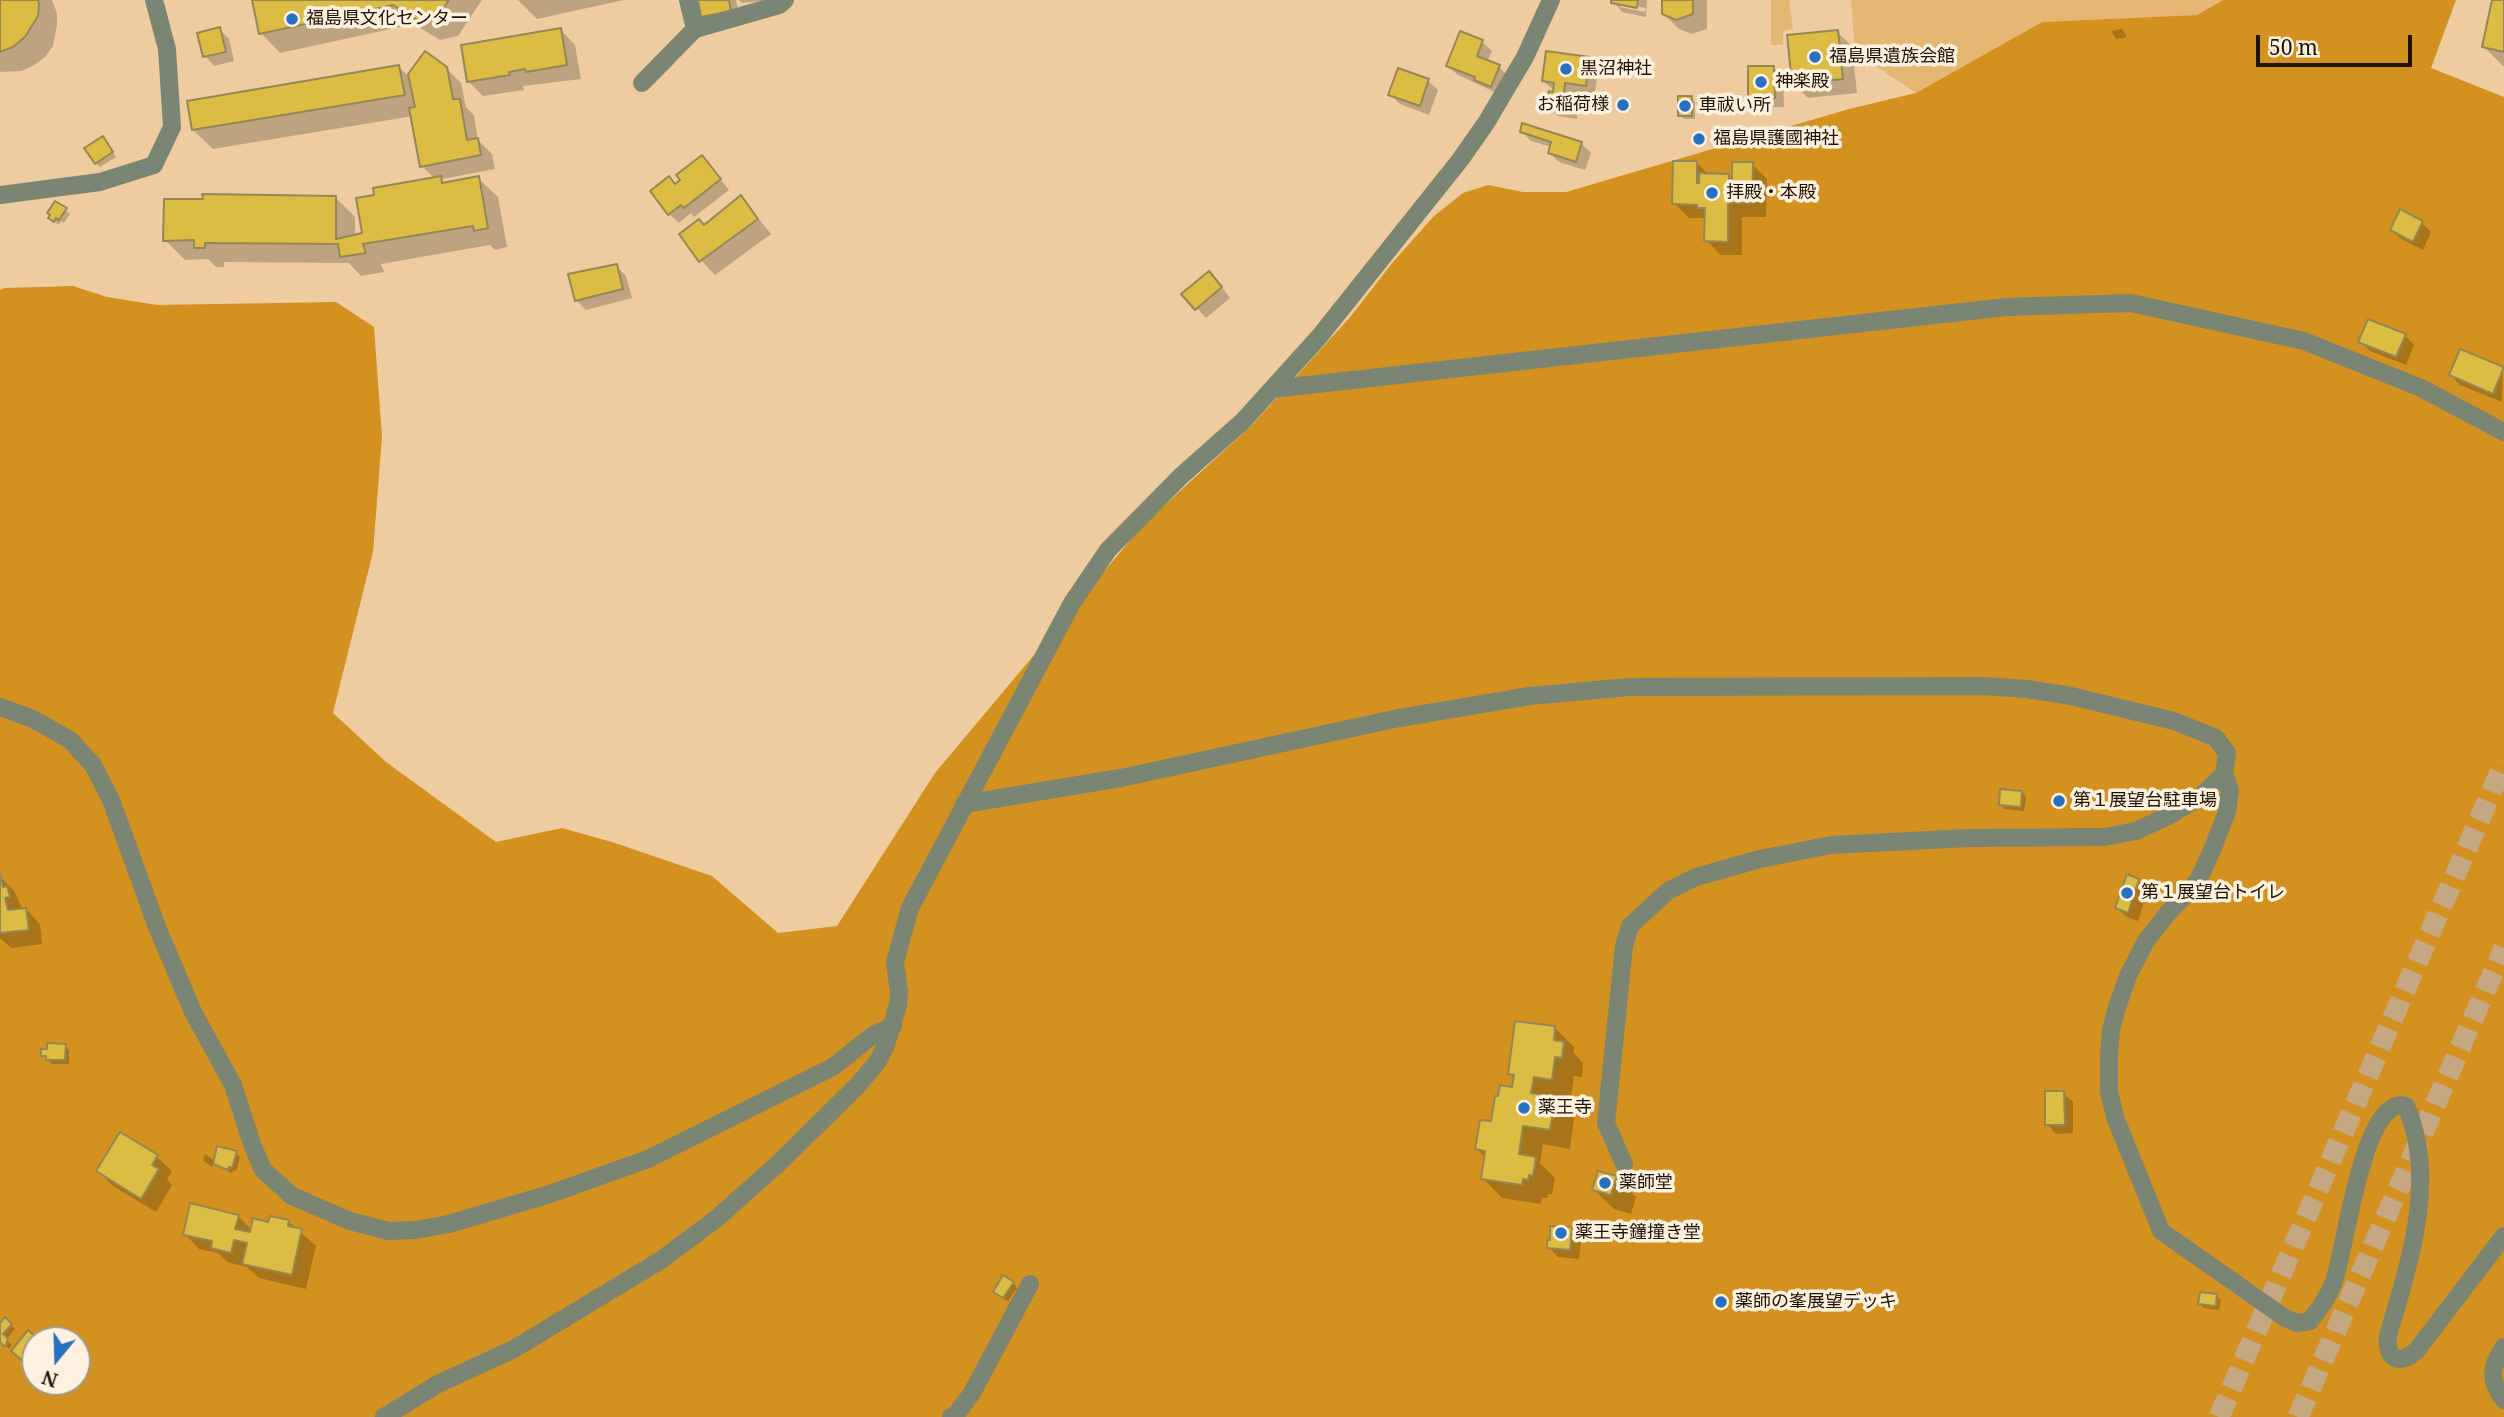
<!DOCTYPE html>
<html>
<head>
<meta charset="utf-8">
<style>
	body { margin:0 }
	#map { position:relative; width:2504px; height:1417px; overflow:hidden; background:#eecca0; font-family:"Noto Serif",serif }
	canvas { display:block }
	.north { position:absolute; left:21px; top:1326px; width:70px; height:70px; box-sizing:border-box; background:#fff1df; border:2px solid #a59887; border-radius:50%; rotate:199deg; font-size:19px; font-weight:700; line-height:28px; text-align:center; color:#1f1304 }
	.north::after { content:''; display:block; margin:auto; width:24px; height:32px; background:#2871c1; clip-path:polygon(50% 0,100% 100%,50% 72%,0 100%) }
	.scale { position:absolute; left:2256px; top:35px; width:156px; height:32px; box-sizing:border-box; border:4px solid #1f1304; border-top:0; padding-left:9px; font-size:21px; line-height:24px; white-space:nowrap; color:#1f1304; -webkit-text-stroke:5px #fff1df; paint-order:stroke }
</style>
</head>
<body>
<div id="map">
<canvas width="2504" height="1417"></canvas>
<div class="north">N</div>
<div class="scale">50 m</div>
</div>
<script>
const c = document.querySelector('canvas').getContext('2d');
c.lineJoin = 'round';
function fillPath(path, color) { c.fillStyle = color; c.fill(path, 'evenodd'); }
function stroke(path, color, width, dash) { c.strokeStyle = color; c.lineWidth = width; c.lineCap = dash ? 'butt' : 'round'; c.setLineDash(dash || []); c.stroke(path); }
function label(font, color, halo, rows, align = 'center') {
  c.font = font + ' "Noto Serif","Noto Sans JP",serif'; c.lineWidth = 7; c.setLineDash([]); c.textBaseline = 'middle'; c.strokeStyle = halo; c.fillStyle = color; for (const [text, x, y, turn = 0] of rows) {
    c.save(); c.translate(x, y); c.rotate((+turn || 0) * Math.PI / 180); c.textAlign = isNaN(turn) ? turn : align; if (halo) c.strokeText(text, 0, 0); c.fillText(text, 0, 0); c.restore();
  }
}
const green = new Path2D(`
	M1771 0H1789L1793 29 1783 31V45H1771Z
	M1851 0H2223L2197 15 2042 22 1916 93 1855 52Z`);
const forest = new Path2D(`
	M2223 0H2456L2431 68 2504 97V1417H0V290L5 288 73 286 107 297 157 305 336 302 374 327 382 437 373 552 333 713 386 762 496 842 562 828 612 842 712 876 778 933 837 926 935 773 1143 525 1252 425 1351 316 1393 262 1434 216 1463 193 1488 185 1523 192H1566L1849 109 1916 93 2042 22 2197 15ZM35 1340H77V1382H35Z`);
const shadow = new Path2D(`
	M0 0H52L57 13V25L53 46 45 57 33 66 21 71 0 72Z
	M254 0H482L458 36 440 40 414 24 280 53 261 33Z
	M518 0H624L537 19Z
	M699 0H736L740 20 712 25 703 16Z
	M739 0H763V1L742 3Z
	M1613 0H1647L1646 17 1622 12ZM1620 3 1646 8 1645 12 1620 7Z
	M1664 0H1707V29L1692 34 1679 29 1664 14Z
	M2494 0H2504V67L2484 47Z
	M219 29 229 39 234 61 214 66 205 56Z
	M2122 29 2127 37 2116 39 2111 31Z
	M561 30 575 45 581 79 523 86 524 90 483 96 468 81Z
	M1837 32 1852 46 1857 93 1808 98 1793 83Z
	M1482 42 1492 51 1487 62 1499 67 1508 76 1501 95 1458 75 1448 66Z
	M425 54 446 68 461 83 466 107 474 115 478 140 492 154 495 169 442 179 446 184 478 178 498 197 507 247 495 250 490 245 381 264 384 272 361 276 349 263 224 262V267H216L208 259 185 260 165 240 335 197 355 217V237L364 235 376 196 435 179 422 166 413 116 213 149 193 130 399 67 409 77Z
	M1589 59 1598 68 1595 95 1574 92 1573 101 1578 105 1577 119 1558 116 1548 107 1555 91 1543 81Z
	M1774 68 1783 77 1784 107H1759L1750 98Z
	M1428 81 1438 90 1429 115 1400 104 1390 94Z
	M1691 98 1695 102V119H1684L1680 115Z
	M1522 132 1581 143 1591 153 1585 170 1559 162 1550 153 1551 147 1531 141Z
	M103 138 116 157 100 167 96 163Z
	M1697 163 1709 175 1728 176 1734 181 1752 164 1767 179 1766 217H1742V255H1721L1706 240V218H1689L1674 203Z
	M711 167 729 190 694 217 691 213 679 223 669 214 676 185Z
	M741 197 771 234 715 275 701 260 704 227Z
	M56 203 70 214 64 223 61 221 59 225 50 218Z
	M2422 223 2431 232 2423 250 2401 239 2392 230Z
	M616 266 626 276 632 298 586 310 576 300Z
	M1218 282 1230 298 1206 318 1184 294Z
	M2405 335 2414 345 2406 365 2370 351 2360 341Z
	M2503 368 2502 402 2460 385 2451 375Z
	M2022 792 2026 797 2024 811 2005 809 2001 805Z
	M0 876 14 891 23 910 26 909 40 924 42 944 11 948 0 938Z
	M2138 880 2148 890 2138 921 2127 917 2117 907Z
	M1555 1028 1574 1047V1053L1583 1063 1582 1077 1574 1076 1571 1099 1552 1096 1574 1118 1570 1149 1543 1144 1540 1163 1555 1178 1552 1194H1548L1547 1198H1542L1541 1204 1502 1198 1483 1178 1486 1158 1477 1149 1513 1089 1515 1078 1510 1074Z
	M65 1046 69 1050V1064H52L43 1055Z
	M2063 1093 2073 1102V1133L2056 1134 2047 1124Z
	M121 1134 157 1157 172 1171 167 1179 172 1185 156 1212 113 1186 98 1171Z
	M236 1153 240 1157 236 1171 233 1170 232 1173 219 1167 214 1162 212 1167 203 1160 205 1154 215 1161Z
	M1616 1178 1636 1197 1631 1214 1614 1209 1594 1190Z
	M238 1216 252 1230 270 1224 289 1222 316 1246 306 1289 259 1278 247 1267 227 1262 218 1253 199 1249 185 1234Z
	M1571 1229 1581 1238 1579 1259 1558 1257 1549 1247Z
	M1013 1283 1017 1288 1008 1301 999 1296Z
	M2216 1296 2221 1300 2219 1310 2204 1308 2200 1304Z
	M5 1320 15 1329 6 1340 12 1345 9 1349 0 1340V1325Z`);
const building = new Path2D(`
	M0 0H38L39 4 38 16 25 37 13 47 0 52Z
	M252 0H449L438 17 419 21 393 5 259 34Z
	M698 0H729L731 11 701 17Z
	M1611 0H1638L1637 8 1611 3Z
	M1662 0H1693V14L1676 20 1662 14Z
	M2492 0H2504V52L2482 47Z
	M220 27 226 52 203 57 197 33Z
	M561 28 567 65 526 72 525 69 509 72 510 75 467 82 461 45Z
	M1838 30 1843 79 1792 84 1787 35Z
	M1460 31 1483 40 1477 56 1500 65 1491 87 1474 80 1475 77 1446 66Z
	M425 51 447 67 453 99H460L467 140 478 138 481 155 420 167 409 108 415 107 408 74Z
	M1546 51 1590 57 1586 86 1565 83 1564 94H1569L1567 110 1546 107 1549 91 1553 92 1554 83 1542 81Z
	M399 65 405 95 192 130 187 101Z
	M1748 66H1774L1775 98 1748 99Z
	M1398 68 1429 79 1420 106 1388 95Z
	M1678 96H1692V116H1678Z
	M1522 123 1582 142 1576 162 1548 153 1551 142 1520 132Z
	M103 136 113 152 95 164 84 148Z
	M702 155 721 179 684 208 681 205 668 215 650 191 669 176 675 184 680 180 676 175Z
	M1673 161H1697V183H1699V173L1729 174V182H1732V162H1753L1752 203H1728V242L1704 241 1705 208H1697V205L1672 204Z
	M441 176 442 183 479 176 488 228 474 231 473 226 363 244 366 253 340 257 338 244 205 243V248H194V240L163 241 164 199H203L202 194 336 196V239L362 233 356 198 374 195 373 188Z
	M741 195 758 219 699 262 679 234 699 219 704 225Z
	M55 201 67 208 59 220 56 218 54 222 48 218 50 215 47 213Z
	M2400 209 2423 221 2413 242 2390 230Z
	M617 264 623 289 575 301 568 274Z
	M1209 271 1222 287 1195 310 1181 294Z
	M2368 319 2406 334 2396 357 2358 342Z
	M2460 349 2504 367 2493 394 2449 375Z
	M2000 789 2022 791 2021 807 1999 805Z
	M0 874 3 887 7 886 10 897 5 898 8 910 26 908 29 930 0 933Z
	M2127 874 2139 879 2128 913 2115 908Z
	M1515 1021 1555 1026 1554 1040 1564 1042 1562 1058 1555 1057 1552 1080 1534 1077 1531 1093 1556 1097 1550 1130 1523 1126 1519 1154 1536 1157 1533 1176 1529 1175 1528 1180 1523 1179 1522 1185 1481 1179 1485 1151 1475 1149 1480 1120 1491 1121 1495 1096H1498L1500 1085 1512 1087 1514 1075 1508 1074Z
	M47 1043 66 1044 65 1060H46V1056H41V1049H47Z
	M2045 1091H2064L2065 1125H2045Z
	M120 1132 158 1155 152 1165 159 1169 141 1199 96 1171Z
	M217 1146 237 1151 232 1168 229 1167 228 1170 213 1164Z
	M1598 1171 1617 1176 1611 1195 1592 1190Z
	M190 1203 239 1215 235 1229 250 1232 253 1218 268 1222 270 1216 289 1220 288 1226 302 1229 292 1275 242 1264 247 1243 234 1240 231 1253 211 1248 212 1241 183 1235Z
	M1550 1226 1572 1227 1570 1250 1547 1248V1240H1550Z
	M1003 1275 1014 1282 1003 1298 993 1292Z
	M2200 1292 2217 1294 2216 1306 2198 1304Z
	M5 1317 12 1324 3 1334 8 1339 5 1347 0 1342V1323Z
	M28 1330 39 1340H35V1371L11 1351Z`);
const highwayTunnel = new Path2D(`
	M2219 1417 2504 763
	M2298 1417 2504 948`);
const minor = new Path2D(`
	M688 0 695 29
	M642 83 695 29 779 5 785 0
	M0 195 100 182 154 165 172 127 167 49 154 0
	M1272 389 2006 307 2131 303 2304 341 2421 388 2504 432
	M0 707 33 719 70 740 93 765 111 800 157 927 193 1012 233 1085 252 1144 263 1170 292 1196 350 1221 388 1231 416 1230 449 1224 550 1194 648 1159 833 1067 873 1035 893 1026
	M964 804 1121 778 1399 718 1530 696 1629 687 1984 686 2027 689 2071 696 2174 721 2216 738 2227 753 2224 774 2230 790 2227 812 2212 850 2198 881 2168 913 2146 941 2128 976 2117 1007 2111 1030 2109 1054V1092L2115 1117 2161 1231 2285 1318 2297 1323 2310 1321C2319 1309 2328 1298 2333 1284 2345 1256 2362 1093 2406 1106 2438 1180 2409 1263 2388 1336 2386 1360 2400 1366 2417 1350L2504 1236
	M1624 1164 1606 1123 1624 946 1630 926 1668 891 1696 877 1760 859 1831 845 1969 838 2104 837 2136 831 2170 815 2201 796 2224 774
	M2504 1347C2490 1367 2489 1381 2504 1400
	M384 1417 438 1384 514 1349 661 1260 716 1219 780 1162 859 1084 878 1061 886 1045 898 1005 899 992 895 962 910 908 1072 603 1108 550 1181 476 1243 421 1319 337 1460 160 1486 123 1525 57 1551 0
	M951 1417 955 1416 972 1393 1030 1284`);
const markers = [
	[292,19,7,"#2871c1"],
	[1815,57,7,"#2871c1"],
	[1566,69,7,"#2871c1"],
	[1761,82,7,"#2871c1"],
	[1623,105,7,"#2871c1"],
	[1685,106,7,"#2871c1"],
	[1699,139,7,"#2871c1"],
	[1712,193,7,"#2871c1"],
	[2059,801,7,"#2871c1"],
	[2127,893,7,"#2871c1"],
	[1524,1108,7,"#2871c1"],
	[1605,1183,7,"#2871c1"],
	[1561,1233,7,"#2871c1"],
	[1721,1302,7,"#2871c1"]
];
const poiNames = [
	["福島県文化センター",306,19],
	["福島県遺族会館",1829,57],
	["黒沼神社",1580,69],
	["神楽殿",1775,82],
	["お稲荷様",1609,105,"right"],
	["車祓い所",1699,106],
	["福島県護國神社",1713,139],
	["拝殿・本殿",1726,193],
	["第１展望台駐車場",2073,801],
	["第１展望台トイレ",2141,893],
	["薬王寺",1538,1108],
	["薬師堂",1619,1183],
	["薬王寺鐘撞き堂",1575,1233],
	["薬師の峯展望デッキ",1735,1302]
];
fillPath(green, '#e6b675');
fillPath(forest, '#d39120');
fillPath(shadow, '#0003');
fillPath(building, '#dcbc42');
stroke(building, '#958756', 2);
stroke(highwayTunnel, '#c5a781', 21, [21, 10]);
stroke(minor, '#7a8573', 18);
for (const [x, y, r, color] of markers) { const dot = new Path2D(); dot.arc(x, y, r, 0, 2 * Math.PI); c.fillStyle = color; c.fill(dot); stroke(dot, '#fff1df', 2.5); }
label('18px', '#1f1304', '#fff1df', poiNames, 'left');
</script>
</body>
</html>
